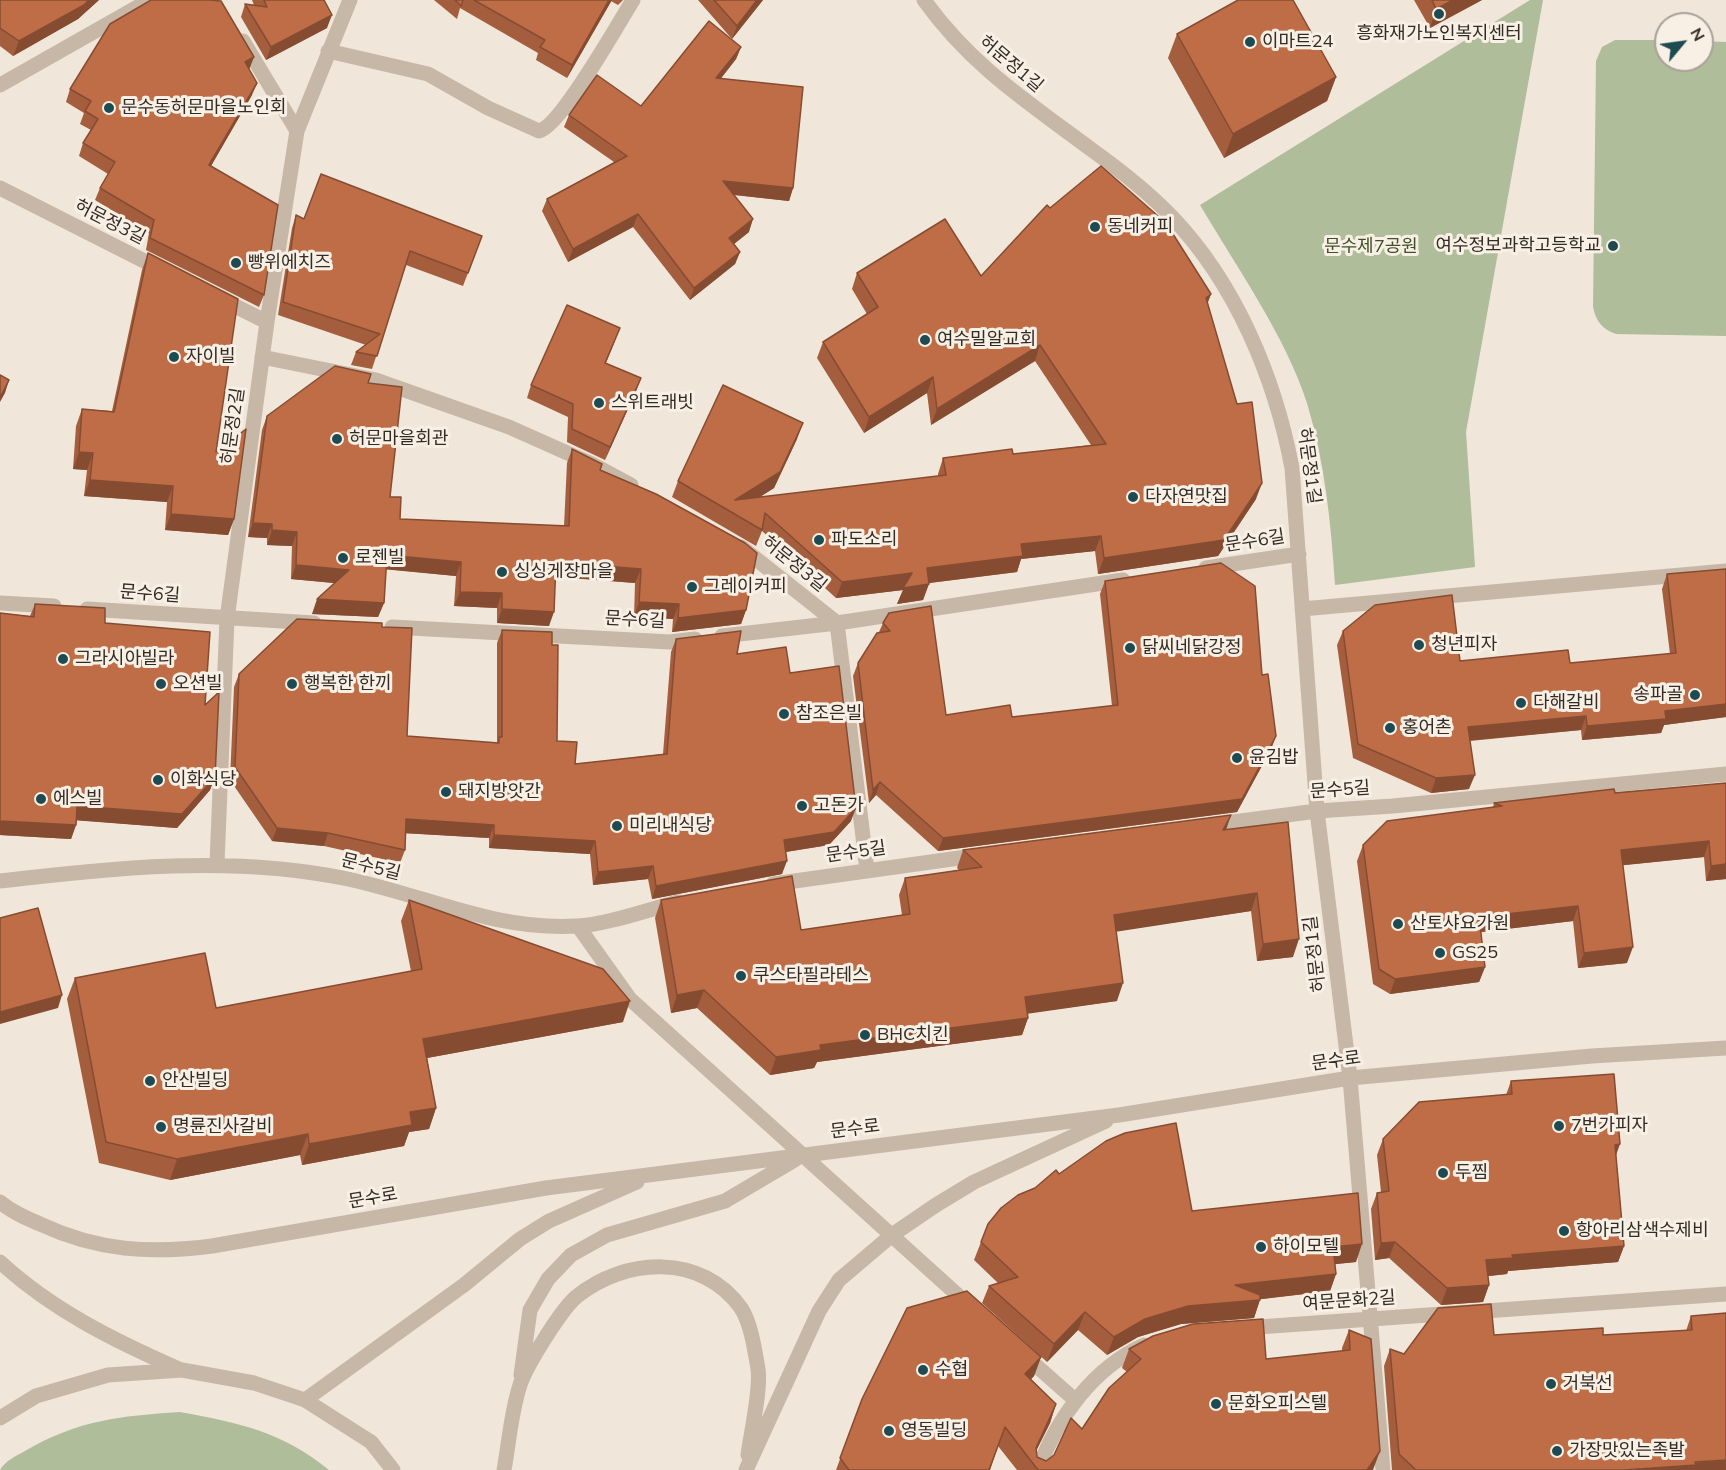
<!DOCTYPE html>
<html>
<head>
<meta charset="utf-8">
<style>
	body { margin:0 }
	#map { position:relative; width:1726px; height:1470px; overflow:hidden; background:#f0e6d9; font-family:Mulish,sans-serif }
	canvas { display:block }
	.north { position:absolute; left:1654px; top:12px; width:60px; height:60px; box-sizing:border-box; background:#f8f0e5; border:2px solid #a9a199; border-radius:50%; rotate:61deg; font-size:16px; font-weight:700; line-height:24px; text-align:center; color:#332b26 }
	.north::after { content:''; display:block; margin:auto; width:21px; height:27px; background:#1e4b52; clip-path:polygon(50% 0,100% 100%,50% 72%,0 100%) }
</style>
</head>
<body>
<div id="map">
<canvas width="1726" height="1470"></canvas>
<div class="north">N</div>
</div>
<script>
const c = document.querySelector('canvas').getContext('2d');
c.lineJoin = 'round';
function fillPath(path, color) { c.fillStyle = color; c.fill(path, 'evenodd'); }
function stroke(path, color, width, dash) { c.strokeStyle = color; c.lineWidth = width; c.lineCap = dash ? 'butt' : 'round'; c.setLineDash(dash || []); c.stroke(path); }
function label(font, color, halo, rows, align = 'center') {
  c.font = font + ' Mulish,"Noto Sans KR",sans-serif'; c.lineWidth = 6; c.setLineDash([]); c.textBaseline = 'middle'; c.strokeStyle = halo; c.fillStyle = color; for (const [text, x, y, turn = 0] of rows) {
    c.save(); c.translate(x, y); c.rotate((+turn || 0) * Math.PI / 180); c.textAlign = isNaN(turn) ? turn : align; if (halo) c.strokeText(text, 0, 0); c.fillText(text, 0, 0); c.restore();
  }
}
const green = new Path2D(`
	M1530 0H1543L1466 432 1475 567 1335 585C1331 523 1325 463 1307 403 1286 337 1236 266 1200 205Z
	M1615 40H1666V60H1702V41L1726 42V336L1616 334C1602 329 1596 321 1593 307L1596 61 1602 47Z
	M180 1412C239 1423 281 1431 329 1470H0C5 1461 16 1456 25 1451 78 1420 120 1416 180 1412Z`);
const minor = new Path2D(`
	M924 0C971 66 1029 103 1092 150 1120 170 1149 193 1172 217 1236 284 1275 378 1292 468L1317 811 1350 1078 1383 1470
	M243 41 297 131 350 0
	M328 51 428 74 488 108 539 131C561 126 618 24 633 0
	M0 85 150 0
	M0 188 162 270
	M219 298 267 322
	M262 357 376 380 509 427 592 464 631 485
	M741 547 837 623 867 870
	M1206 568 1299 554
	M0 603 54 606
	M87 609 314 623
	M1302 609 1726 571
	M392 627 670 642 695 639
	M722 636 837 623 1123 580
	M1210 825 1317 811 1393 806 1726 774
	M217 863 227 619 267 322 297 131
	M0 881C115 868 228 855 343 878 423 894 493 931 577 926 605 925 650 909 678 902
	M773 884 981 855
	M578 926 630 999 972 1308
	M0 1202C12 1212 26 1218 40 1224 98 1251 150 1254 212 1246L546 1188 1119 1115 1350 1078 1592 1056 1726 1048
	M0 1262C52 1310 115 1341 179 1369
	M1244 1328 1726 1294
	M1023 1354 1075 1400
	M521 1375 530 1310 548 1279 571 1255 607 1235 725 1201 796 1159
	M305 1400 464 1285 520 1239 549 1221 637 1182
	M0 1418 36 1396 108 1375 182 1370 254 1383 305 1400 371 1442 393 1470
	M504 1470C509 1443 511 1412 520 1385 526 1366 561 1310 576 1297 625 1257 702 1253 741 1308 751 1323 755 1351 758 1369 761 1390 751 1432 748 1455
	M746 1470 819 1311 839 1280 892 1235 936 1205 974 1182 1106 1121
	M1038 1470C1057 1418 1093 1368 1144 1345`);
const wall = new Path2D(`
	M0 0H99L78 19 13 56 0 46Z
	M252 0H324L327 28 266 60 241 17 245 4 254 5Z
	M434 0H623L618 5 611 1 567 78 536 60 538 53 460 8 457 19Z
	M698 0H763L732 39Z
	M1414 0H1482L1430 28Z
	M1177 34 1336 77 1327 101 1224 158 1168 58Z
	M741 47 736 59 721 78 793 188 789 201 734 195 749 232 734 244 740 252 735 264 690 300 633 227 568 262 542 211 547 199 614 162 564 127 569 115 641 106Z
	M249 70 252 95 211 166 264 295 259 307 146 250 149 233 95 200 100 188 108 174 79 156 83 143 91 130 80 124 84 113 66 102 70 89Z
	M1050 208 1211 294 1207 304 1256 499 1218 556 1098 574 1095 551 1021 559 1017 572 929 583 923 600 897 604 903 590 836 598 762 531 756 546 672 497 678 481 797 439 774 488 760 497 938 476V474L943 458 1013 454 1091 445 1035 361 931 425 927 393 864 433 817 358 823 342 867 314 852 289 857 273 981 276Z
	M296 215 304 219 482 236 463 286 406 265 372 369 351 365 356 352 366 345 278 315 292 228Z
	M148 253 216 452 234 519 228 535 165 530 167 502 84 496 87 470 73 469 76 426 82 409 112 411 142 270Z
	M615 341 606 363 641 378 636 391 605 460 567 442 568 417 527 398 531 385Z
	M368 383 390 497 400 519 564 526 567 463 572 449 600 470 746 610 741 624 672 632 673 619 634 617 635 583 555 577 549 626 497 623V608L454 606 456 576 386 569 384 603 378 617 312 614 335 583 291 579 292 546 267 545V538L248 537 262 430 267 416Z
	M1726 569V717L1664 725 1661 733 1582 740 1581 730 1470 741 1469 789 1431 793 1353 758 1337 645 1343 631 1460 661 1570 663 1670 654 1662 589 1667 574Z
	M1105 581 1262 675 1276 736 1271 749 1237 812 938 851 876 795 869 803 853 676 858 663 879 632 883 623 889 613 946 715 1012 717 1112 706 1100 594Z
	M35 604 105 623 205 705 215 777 210 790 177 828 76 820V825L71 839 0 835V613L30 616Z
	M382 627 407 736 497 743V643L502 630 552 645 557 741 575 764 663 754 671 652 676 639 737 654 790 673 851 821 829 845 786 852 782 874 652 899 648 879 593 885 590 854 489 848V838L405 833V850L400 863 324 846 272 841 230 780 234 687 239 674Z
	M1726 783V879L1706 881 1704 857 1623 865 1627 963 1578 968 1573 921 1481 932 1485 967 1479 982 1390 994 1373 984 1357 861 1363 845 1493 807 1494 803Z
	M1226 830 1293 957 1257 961 1251 911 1116 931 1117 1001 1027 1013 1028 1018 1022 1035 817 1062 814 1068 770 1075 697 1008 671 1013 655 918 661 900 801 930 902 915 899 895 905 878 959 870 957 868 963 850Z
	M409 900 623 1022 427 1058 436 1108 429 1129 409 1132 404 1146 302 1165 300 1155 170 1180 99 1163 67 999 75 978 216 1008 411 971 401 921Z
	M1511 1081 1616 1154 1624 1246 1618 1262 1508 1271 1507 1274 1488 1276 1489 1285 1483 1302 1441 1305 1389 1258 1375 1260 1371 1209 1377 1193 1381 1192 1377 1155 1383 1139 1506 1095Z
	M1059 1174 1192 1211 1356 1262 1335 1264 1336 1274 1330 1291 1260 1299 1254 1318 1181 1324 1138 1337 1107 1355 1078 1330 1047 1362 982 1303 989 1286 998 1283 974 1260 988 1224 1035 1188Z
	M1691 1316 1726 1470H1392L1384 1366 1390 1349 1404 1354 1494 1335H1603L1686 1331Z
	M1349 1330 1373 1470H1017L998 1446 990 1470H836L862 1399 1041 1357 1034 1376 1031 1379 1056 1404 1050 1423 1036 1451 1037 1457 1046 1461 1054 1455 1082 1429 1127 1372 1122 1368 1129 1349 1266 1359 1342 1351V1348Z`);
const shadedWall = new Path2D(`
	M89 0H99L78 19 13 56 19 41Z
	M609 0H612L567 78 572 65Z
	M757 0H763L732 39 737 26Z
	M1453 0H1482L1430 28 1436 9Z
	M332 15 327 28 266 60 271 47Z
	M741 47 736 59 712 90 716 78Z
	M254 57 249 70 245 62Z
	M1336 77 1327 101 1224 158 1233 134Z
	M257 83 252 95 204 178 209 165Z
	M723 181 793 188 789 201 718 193Z
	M638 214 633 227 568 262 573 249Z
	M753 219 749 232 725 251 729 238Z
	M740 252 735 264 690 300 694 288Z
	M1211 294 1205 310 1206 298Z
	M1040 345 1035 361 931 425 937 409Z
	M933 377 927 393 864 433 869 417Z
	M641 378 636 391 605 460 610 447Z
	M9 380 5 393 0 402V398Z
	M803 423 797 439 774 488 734 513 735 500Z
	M79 452 93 453 87 470 73 469Z
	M90 480 173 486 167 502 84 496Z
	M1262 483 1256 499 1218 556 1098 574 1104 558Z
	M171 514 234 519 228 535 165 530Z
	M253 523 272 524 267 538 248 537Z
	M272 530 297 532 292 546 267 545Z
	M1101 536 1095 551 1021 559 1017 572 921 584 927 568 1021 544Z
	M387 555 461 562 456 576 382 569Z
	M556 562 641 569 635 583 551 576Z
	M296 565 349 570 344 584 291 579Z
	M912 573 929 584 923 600 897 604 903 590 836 598 842 582Z
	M460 592 502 593 497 608 454 606Z
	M317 599 384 603 378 617 312 614Z
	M639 602 679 604 673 619 634 617Z
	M502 609 554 612 549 626 497 623Z
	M746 610 741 624 672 632 678 618Z
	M1726 704V717L1664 725 1661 733 1582 740 1587 726 1665 711Z
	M1586 716 1581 730 1463 741 1468 727Z
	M1276 736 1271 749 1237 812 938 851 943 838Z
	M1475 775 1469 789 1431 793 1436 778Z
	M215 777 210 790 177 828 72 820 77 806Z
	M880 782 876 795 869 803 873 790Z
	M856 808 851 821 829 845 779 853 784 840Z
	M1231 815 1225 833 1223 830Z
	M406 819 494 825 489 838 401 833Z
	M0 821 76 825 71 839 0 835Z
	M277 828 328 833 324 846 272 841Z
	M494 835 595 841 590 854 489 848Z
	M1709 841 1704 857 1616 866 1621 850Z
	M787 861 782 874 652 899 656 886Z
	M1726 864V879L1706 881 1711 866Z
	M653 866 648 879 593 885 598 872Z
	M1257 893 1251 911 1108 933 1114 915Z
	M1578 906 1573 921 1473 933 1479 917Z
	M1299 939 1293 957 1257 961 1263 944Z
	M1633 947 1627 963 1578 968 1584 953Z
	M1485 967 1479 982 1390 994 1395 979Z
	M1123 983 1117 1001 1019 1015 1025 997Z
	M704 990 697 1008 671 1013 677 995Z
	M62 995 58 1008 0 1024V1012Z
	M630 1001 623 1022 416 1060 423 1039Z
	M1028 1018 1022 1035 817 1062 814 1068 770 1075 776 1057 820 1045Z
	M436 1108 429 1129 409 1132 404 1146 302 1165 309 1144 410 1112Z
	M308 1134 300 1155 170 1180 177 1159Z
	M1620 1144 1614 1161 1615 1145Z
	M1395 1242 1389 1258 1375 1260 1381 1243Z
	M1362 1244 1356 1262 1327 1265 1333 1247Z
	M1624 1246 1618 1262 1508 1271 1507 1274 1480 1277 1486 1260 1512 1255Z
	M1336 1274 1330 1291 1229 1303 1235 1285Z
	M1489 1285 1483 1302 1441 1305 1447 1288Z
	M1260 1300 1254 1318 1181 1324 1138 1337 1107 1355 1114 1337 1145 1319 1188 1306Z
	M1085 1312 1078 1330 1047 1362 1054 1344Z
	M1041 1357 1034 1376 1018 1393 1025 1374Z
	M1056 1404 1050 1423 1031 1461 1036 1448Z
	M1380 1451 1373 1470H1367Z
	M1726 1460V1470H1624Z`);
const building = new Path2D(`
	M0 0H89L84 5 19 41 0 28Z
	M151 0H210L221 1 254 57 245 62 257 83 209 165 278 205 264 295 150 238 154 220 100 188 115 162 83 143 98 119 85 111 91 101 70 89 110 24Z
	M264 0H324L332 15 271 47 245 4 267 7Z
	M455 0H463L461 6Z
	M474 0H609L572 65 540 47 545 40Z
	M714 0H757L737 26Z
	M1238 0H1293L1336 77 1233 134 1177 34Z
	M1432 0H1453L1436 9Z
	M709 21 741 47 716 78 803 87 793 188 723 181 753 219 729 238 740 252 694 288 638 214 573 249 547 199 627 156 569 115 597 75 641 106Z
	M1101 166 1166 223 1211 294 1206 298 1237 404 1252 402 1262 483 1224 540 1104 558 1101 536 1021 544 1023 556 927 568 929 584 903 588 912 573 842 582 765 513 762 530 678 481 723 385 803 423 780 472 735 500 946 475 943 458 1012 449 1013 454 1106 444 1040 345 937 409 933 377 869 417 823 342 878 307 857 273 945 219 981 276 1047 205 1050 208Z
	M321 174 482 236 468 273 410 251 377 356 356 352 380 334 283 302 296 215 304 219Z
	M148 253 238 299 216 452 246 429 234 519 171 514 173 486 90 480 93 453 79 452 82 409 114 412Z
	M567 305 620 328 605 363 641 378 610 447 572 429 573 404 531 385Z
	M335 366 371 374 368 383 402 387 390 497H401L400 519 569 526 572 449 602 464 600 470 656 494 745 543 757 553 746 610 678 618 679 604 639 602 641 569 556 562 554 612 502 609V593L460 592 461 562 387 555 384 603 317 599 349 570 296 565 297 532 272 530V524L253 523 267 416Z
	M0 375 9 380 0 398Z
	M1221 563 1255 586 1262 675 1268 674 1276 736 1242 799 943 838 880 782 873 790 858 663 877 633 890 631 883 623 889 613 931 606 946 715 1010 705 1012 717 1118 705 1105 581Z
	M1726 569V704L1665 711 1666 719 1587 726 1586 716 1468 727 1475 775 1436 778 1358 744 1343 631 1375 605 1452 595 1460 661 1568 650 1570 663 1676 653 1667 574Z
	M35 604 105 608V623L210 632 205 705 219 692 215 777 182 814 77 806 76 825 0 821V613L34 617Z
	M297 619 382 623V627L412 628 407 736 499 743V737H502V630L552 632V645H558L557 741 577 742 575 764 667 754 676 639 741 631 737 654 786 647 790 673 839 666 856 808 834 832 784 840 787 861 656 886 653 866 598 872 595 841 494 835V825L406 819 405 850 328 833 277 828 235 767 239 674Z
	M1726 783V864L1711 866 1709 841 1621 850 1633 947 1584 953 1578 906 1479 917 1485 967 1395 979 1379 969 1363 845 1387 821 1502 806 1494 803 1614 789 1615 793Z
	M1231 815 1223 830 1288 822 1299 939 1263 944 1257 893 1114 915 1123 983 1025 997 1028 1018 820 1045 821 1050 776 1057 704 990 677 995 661 900 792 876 801 930 910 914 905 878 982 867 963 850Z
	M409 900 603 969 630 1001 423 1039 436 1108 410 1112 412 1125 309 1144 308 1134 177 1159 106 1142 75 978 205 953 216 1008 422 969Z
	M38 908 62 995 0 1012V918Z
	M1614 1074 1620 1144 1615 1145 1624 1246 1512 1255 1513 1258 1486 1260 1489 1285 1447 1288 1395 1242 1381 1243 1377 1193 1389 1191 1383 1139 1419 1102 1512 1094 1511 1081Z
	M1176 1123 1192 1211 1358 1193 1362 1244 1333 1247 1336 1274 1235 1285 1260 1295V1300L1188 1306 1145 1319 1114 1337 1085 1312 1054 1344 989 1286 1018 1277 981 1242 988 1224 1001 1208 1018 1195 1035 1188 1056 1170 1059 1174 1106 1141 1125 1133Z
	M967 1291 1041 1357 1025 1374 1056 1404 1036 1448 1037 1457 1046 1461 1054 1455 1071 1418 1082 1429 1109 1388 1141 1359 1129 1349 1153 1336 1193 1324 1263 1319 1266 1359 1350 1350 1349 1330 1371 1339 1380 1451 1367 1470H1038L1005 1427 989 1470H849L840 1458 862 1399 907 1308Z
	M1491 1304 1494 1335 1603 1328V1335L1692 1330 1691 1316 1726 1313V1460L1695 1462 1696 1465 1624 1470H1416L1399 1454 1390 1349 1404 1354 1438 1308Z`);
const markers = [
	[1439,14,6,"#1e4b52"],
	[1250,42,6,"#1e4b52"],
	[109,108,6,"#1e4b52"],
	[1095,227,6,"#1e4b52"],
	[1613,246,6,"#1e4b52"],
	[236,263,6,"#1e4b52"],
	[925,340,6,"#1e4b52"],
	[174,357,6,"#1e4b52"],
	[599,403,6,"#1e4b52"],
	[337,439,6,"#1e4b52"],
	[1133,497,6,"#1e4b52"],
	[819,540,6,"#1e4b52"],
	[343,558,6,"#1e4b52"],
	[502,572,6,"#1e4b52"],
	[692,587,6,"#1e4b52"],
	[1419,645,6,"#1e4b52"],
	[1130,648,6,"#1e4b52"],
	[63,659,6,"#1e4b52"],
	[161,684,6,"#1e4b52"],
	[292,684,6,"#1e4b52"],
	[1695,695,6,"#1e4b52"],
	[1521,703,6,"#1e4b52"],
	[784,714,6,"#1e4b52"],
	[1390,728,6,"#1e4b52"],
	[1237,758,6,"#1e4b52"],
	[158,780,6,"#1e4b52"],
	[446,792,6,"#1e4b52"],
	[41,799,6,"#1e4b52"],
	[802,806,6,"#1e4b52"],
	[617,826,6,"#1e4b52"],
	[1398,924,6,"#1e4b52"],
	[1440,953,6,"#1e4b52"],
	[741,976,6,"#1e4b52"],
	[865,1035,6,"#1e4b52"],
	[150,1081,6,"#1e4b52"],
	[1559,1126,6,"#1e4b52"],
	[161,1127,6,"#1e4b52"],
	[1443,1173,6,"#1e4b52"],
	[1564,1231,6,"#1e4b52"],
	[1261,1247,6,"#1e4b52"],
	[923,1370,6,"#1e4b52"],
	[1551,1384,6,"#1e4b52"],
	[1216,1404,6,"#1e4b52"],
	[889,1431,6,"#1e4b52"],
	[1557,1451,6,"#1e4b52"]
];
const poiNames = [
	["흥화재가노인복지센터",1439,34,"center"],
	["이마트24",1262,42],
	["문수동허문마을노인회",121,108],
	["동네커피",1107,227],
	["여수정보과학고등학교",1601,246,"right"],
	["빵위에치즈",248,263],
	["여수밀알교회",937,340],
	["자이빌",186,357],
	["스위트래빗",611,403],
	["허문마을회관",349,439],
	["다자연맛집",1145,497],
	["파도소리",831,540],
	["로젠빌",355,558],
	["싱싱게장마을",514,572],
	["그레이커피",704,587],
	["청년피자",1431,645],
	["닭씨네닭강정",1142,648],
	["그라시아빌라",75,659],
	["오션빌",173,684],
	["행복한 한끼",304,684],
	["송파골",1683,695,"right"],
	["다해갈비",1533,703],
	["참조은빌",796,714],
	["홍어촌",1402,728],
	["윤김밥",1249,758],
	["이화식당",170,780],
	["돼지방앗간",458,792],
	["에스빌",53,799],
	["고돈가",814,806],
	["미리내식당",629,826],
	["산토샤요가원",1410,924],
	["GS25",1452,953],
	["쿠스타필라테스",753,976],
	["BHC치킨",877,1035],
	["안산빌딩",162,1081],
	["7번가피자",1571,1126],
	["명륜진사갈비",173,1127],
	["두찜",1455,1173],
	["항아리삼색수제비",1576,1231],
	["하이모텔",1273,1247],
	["수협",935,1370],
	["거북선",1563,1384],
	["문화오피스텔",1228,1404],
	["영동빌딩",901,1431],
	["가장맛있는족발",1569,1451]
];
const streetNames = [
	["허문정1길",1011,64,40],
	["허문정3길",110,222,27],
	["허문정2길",233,426,-82],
	["허문정1길",1309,466,82],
	["문수6길",1255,541,-9],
	["허문정3길",794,564,39],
	["문수6길",150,594,4],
	["문수6길",635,620,3],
	["문수5길",1340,790,-4],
	["문수5길",856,852,-8],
	["문수5길",371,867,14],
	["허문정1길",1315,954,-97],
	["문수로",1336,1061,-8],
	["문수로",855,1129,-7],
	["문수로",373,1198,-10],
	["여문문화2길",1349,1301,-4]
];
const parkNames = [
	["문수제7공원",1371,247]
];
fillPath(green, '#afbd9a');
stroke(minor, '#c7b7a6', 15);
fillPath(wall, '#a45e3d');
fillPath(shadedWall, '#864c32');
fillPath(building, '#bf6d47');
stroke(building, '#864c32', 1.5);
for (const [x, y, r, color] of markers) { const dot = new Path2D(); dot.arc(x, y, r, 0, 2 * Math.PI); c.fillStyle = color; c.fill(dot); stroke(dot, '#f8f0e5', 2); }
label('18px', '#332b26', '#f8f0e5', poiNames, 'left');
label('18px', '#332b26', '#f8f0e5', streetNames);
label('18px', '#40502b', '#f8f0e5', parkNames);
</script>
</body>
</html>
